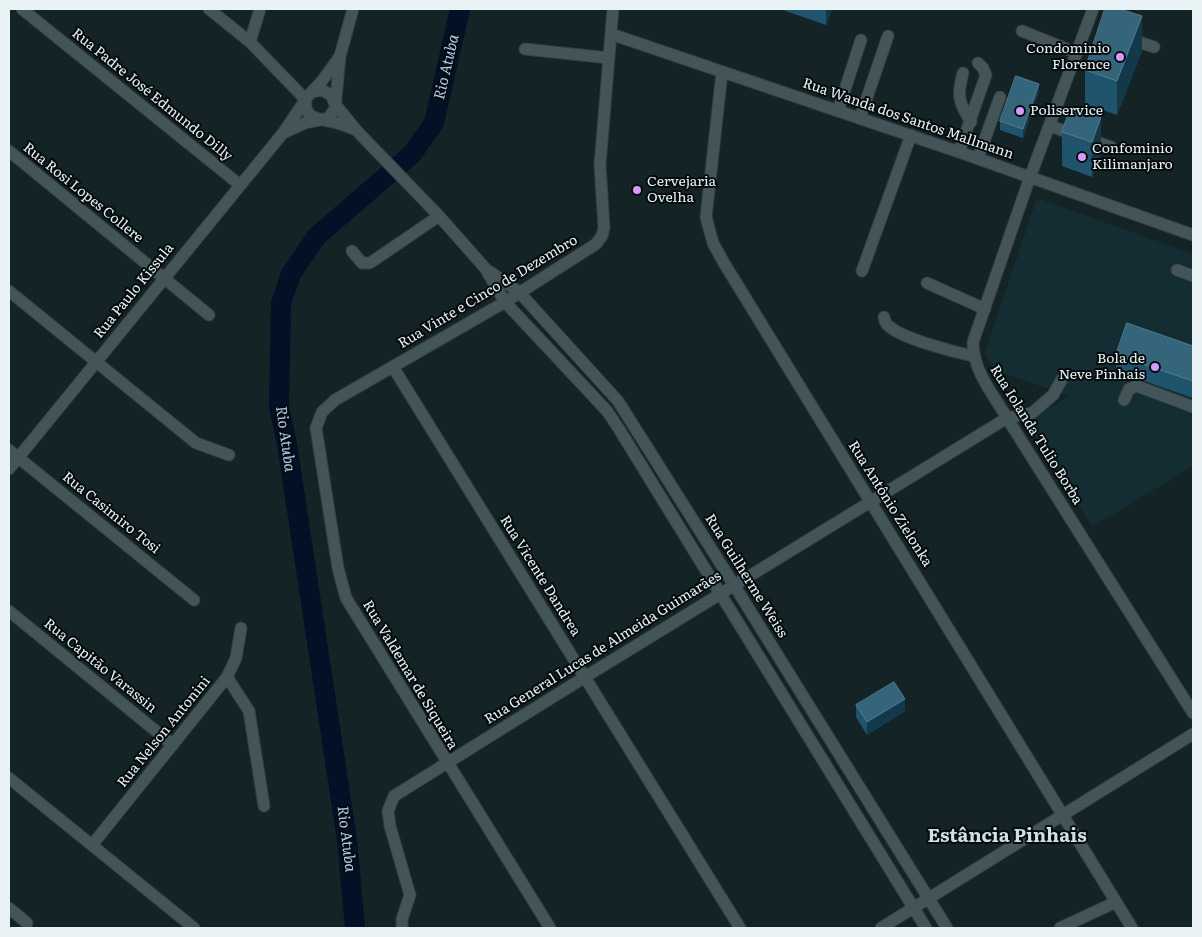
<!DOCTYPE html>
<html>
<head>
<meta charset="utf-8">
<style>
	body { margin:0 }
	#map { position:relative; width:1202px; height:937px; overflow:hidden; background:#132326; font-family:Literata,serif }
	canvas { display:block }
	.frame { position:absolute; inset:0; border:10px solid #e9f3f6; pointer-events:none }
</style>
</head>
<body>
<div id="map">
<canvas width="1202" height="937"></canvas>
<div class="frame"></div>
</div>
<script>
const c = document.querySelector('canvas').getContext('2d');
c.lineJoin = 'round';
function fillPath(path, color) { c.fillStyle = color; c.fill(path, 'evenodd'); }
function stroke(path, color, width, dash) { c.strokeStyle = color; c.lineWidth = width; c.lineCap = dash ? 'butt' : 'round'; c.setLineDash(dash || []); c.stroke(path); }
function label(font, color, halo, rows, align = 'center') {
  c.font = font + ' Literata,serif'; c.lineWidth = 4; c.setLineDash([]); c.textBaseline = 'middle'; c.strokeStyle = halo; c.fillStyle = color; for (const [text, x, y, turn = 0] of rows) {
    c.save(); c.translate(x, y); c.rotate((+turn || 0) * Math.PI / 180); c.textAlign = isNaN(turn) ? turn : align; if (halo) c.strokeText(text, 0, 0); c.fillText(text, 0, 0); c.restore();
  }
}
const built = new Path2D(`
	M1037 198 1193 254V466L1092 527 1027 422 1069 396 993 370 985 353Z`);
const river = new Path2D(`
	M355 928 347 840 287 444 279 407 281 303 291 274 316 237 412 154 434 123 460 9`);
const minor = new Path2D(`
	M22 9 240 185
	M209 9 250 42 306 100
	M1093 9 1030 177 973 342C973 371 993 394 1007 418L1193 713
	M1022 31 1077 53
	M611 34 959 152 1193 235
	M1127 38 1154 47
	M250 42 260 9
	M525 49 609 58
	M722 72 706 217 713 243 724 263 1132 928
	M963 73C957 95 958 102 971 122
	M312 92 322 90 331 95 335 104 357 131 439 216 485 268 505 302 607 411 619 429 926 928
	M306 100C303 119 320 119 333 122 341 124 349 127 356 130
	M838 111 861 40
	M860 118 888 36
	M1050 126 1111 147
	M283 133 305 123 325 119 329 117 335 109 340 56 353 9
	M9 151 209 315
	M959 152 986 75 983 68 978 63
	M978 158 1000 97
	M352 251 362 263H370L439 216
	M1177 270 1193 276
	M489 271 519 292 618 401 734 585 947 928
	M862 271 911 135
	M927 283 985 309
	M9 291 196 443 229 455
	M884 317C885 322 886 325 890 327 904 339 954 352 973 356
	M393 367 740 928
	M1124 400 1129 389 1137 386 1193 407
	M9 450 194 600
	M9 469 283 133 308 96 322 81 340 56
	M9 611 173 745
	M227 677 249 711 264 806
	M9 778 194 928
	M92 845 227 677 236 658 241 628
	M9 908 27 923
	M402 928V919L410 895 390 826 388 811 394 796 585 677 1007 418 1032 413 1053 395 1062 379
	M550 928 346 598 338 568 316 428 322 412 335 400 505 302 596 244 602 236 604 228 600 165 613 9
	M881 928 1193 734
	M1060 928 1116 902`);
const wall = new Path2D(`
	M780 9H832L826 25Z
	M1142 51 1117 115 1085 104V70Z
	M1039 92 1023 138 1000 130V121Z
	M1071 107 1101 152 1092 177 1062 166V132Z
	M1193 346V398L1116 371V355Z
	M856 705 905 711 867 735 856 717Z`);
const shadedWall = new Path2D(`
	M826 9H832L826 25Z
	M1142 16V51L1117 115V81Z
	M1039 84V92L1023 138V129Z
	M1101 117V152L1092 177V142Z
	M905 699V711L867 735V722Z`);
const building = new Path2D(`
	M1105 9H1120L1142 16 1117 81 1085 70Z
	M1016 76 1039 84 1023 129 1000 121Z
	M1071 107 1101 117 1092 142 1062 132Z
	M1127 323 1193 346V381L1116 355Z
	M894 682 905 699 867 722 856 705Z`);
const markers = [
	[1120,57,5,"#d89af8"],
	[1020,111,5,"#d89af8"],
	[1082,157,5,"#d89af8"],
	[637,190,5,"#d89af8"],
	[1155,367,5,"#d89af8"]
];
const poiNames = [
	["Condominio",1110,49,"right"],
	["Florence",1110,65,"right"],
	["Poliservice",1030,111],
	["Confominio",1092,149],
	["Kilimanjaro",1092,165],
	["Cervejaria",647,182],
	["Ovelha",647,198],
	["Bola de",1145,359,"right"],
	["Neve Pinhais",1145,375,"right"]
];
const streetNames = [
	["Rua Padre José Edmundo Dilly",152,95,39],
	["Rua Wanda dos Santos Mallmann",908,119,19],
	["Rua Rosi Lopes Collere",83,193,39],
	["Rua Paulo Kissula",134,291,-51],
	["Rua Vinte e Cinco de Dezembro",488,292,-31],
	["Rua Iolanda Tulio Borba",1036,435,58],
	["Rua Antônio Zielonka",890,504,58],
	["Rua Casimiro Tosi",111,513,39],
	["Rua Vicente Dandrea",540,576,58],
	["Rua Guilherme Weiss",746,576,58],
	["Rua General Lucas de Almeida Guimarães",603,648,-32],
	["Rua Capitão Varassin",100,666,39],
	["Rua Valdemar de Siqueira",410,675,59],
	["Rua Nelson Antonini",164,732,-51]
];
const waterNames = [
	["Rio Atuba",447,67,-77],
	["Rio Atuba",285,439,82],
	["Rio Atuba",346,839,83]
];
const districtNames = [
	["Estância Pinhais",1007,836]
];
fillPath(built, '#142d33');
stroke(river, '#021125', 20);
stroke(minor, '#343f42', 13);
stroke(minor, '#445559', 11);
fillPath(wall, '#1f546c');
fillPath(shadedWall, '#11394a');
fillPath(building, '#35657b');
stroke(building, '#517b8e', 1);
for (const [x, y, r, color] of markers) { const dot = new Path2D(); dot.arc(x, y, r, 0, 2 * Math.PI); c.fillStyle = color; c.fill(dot); stroke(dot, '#050b0c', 2); }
label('14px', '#e9f3f6', '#050b0c', poiNames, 'left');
label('14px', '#e9f3f6', '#050b0c', streetNames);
label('italic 15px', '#b2cff3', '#050b0c', waterNames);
label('bold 19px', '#cce0e5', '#050b0c', districtNames);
</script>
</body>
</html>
